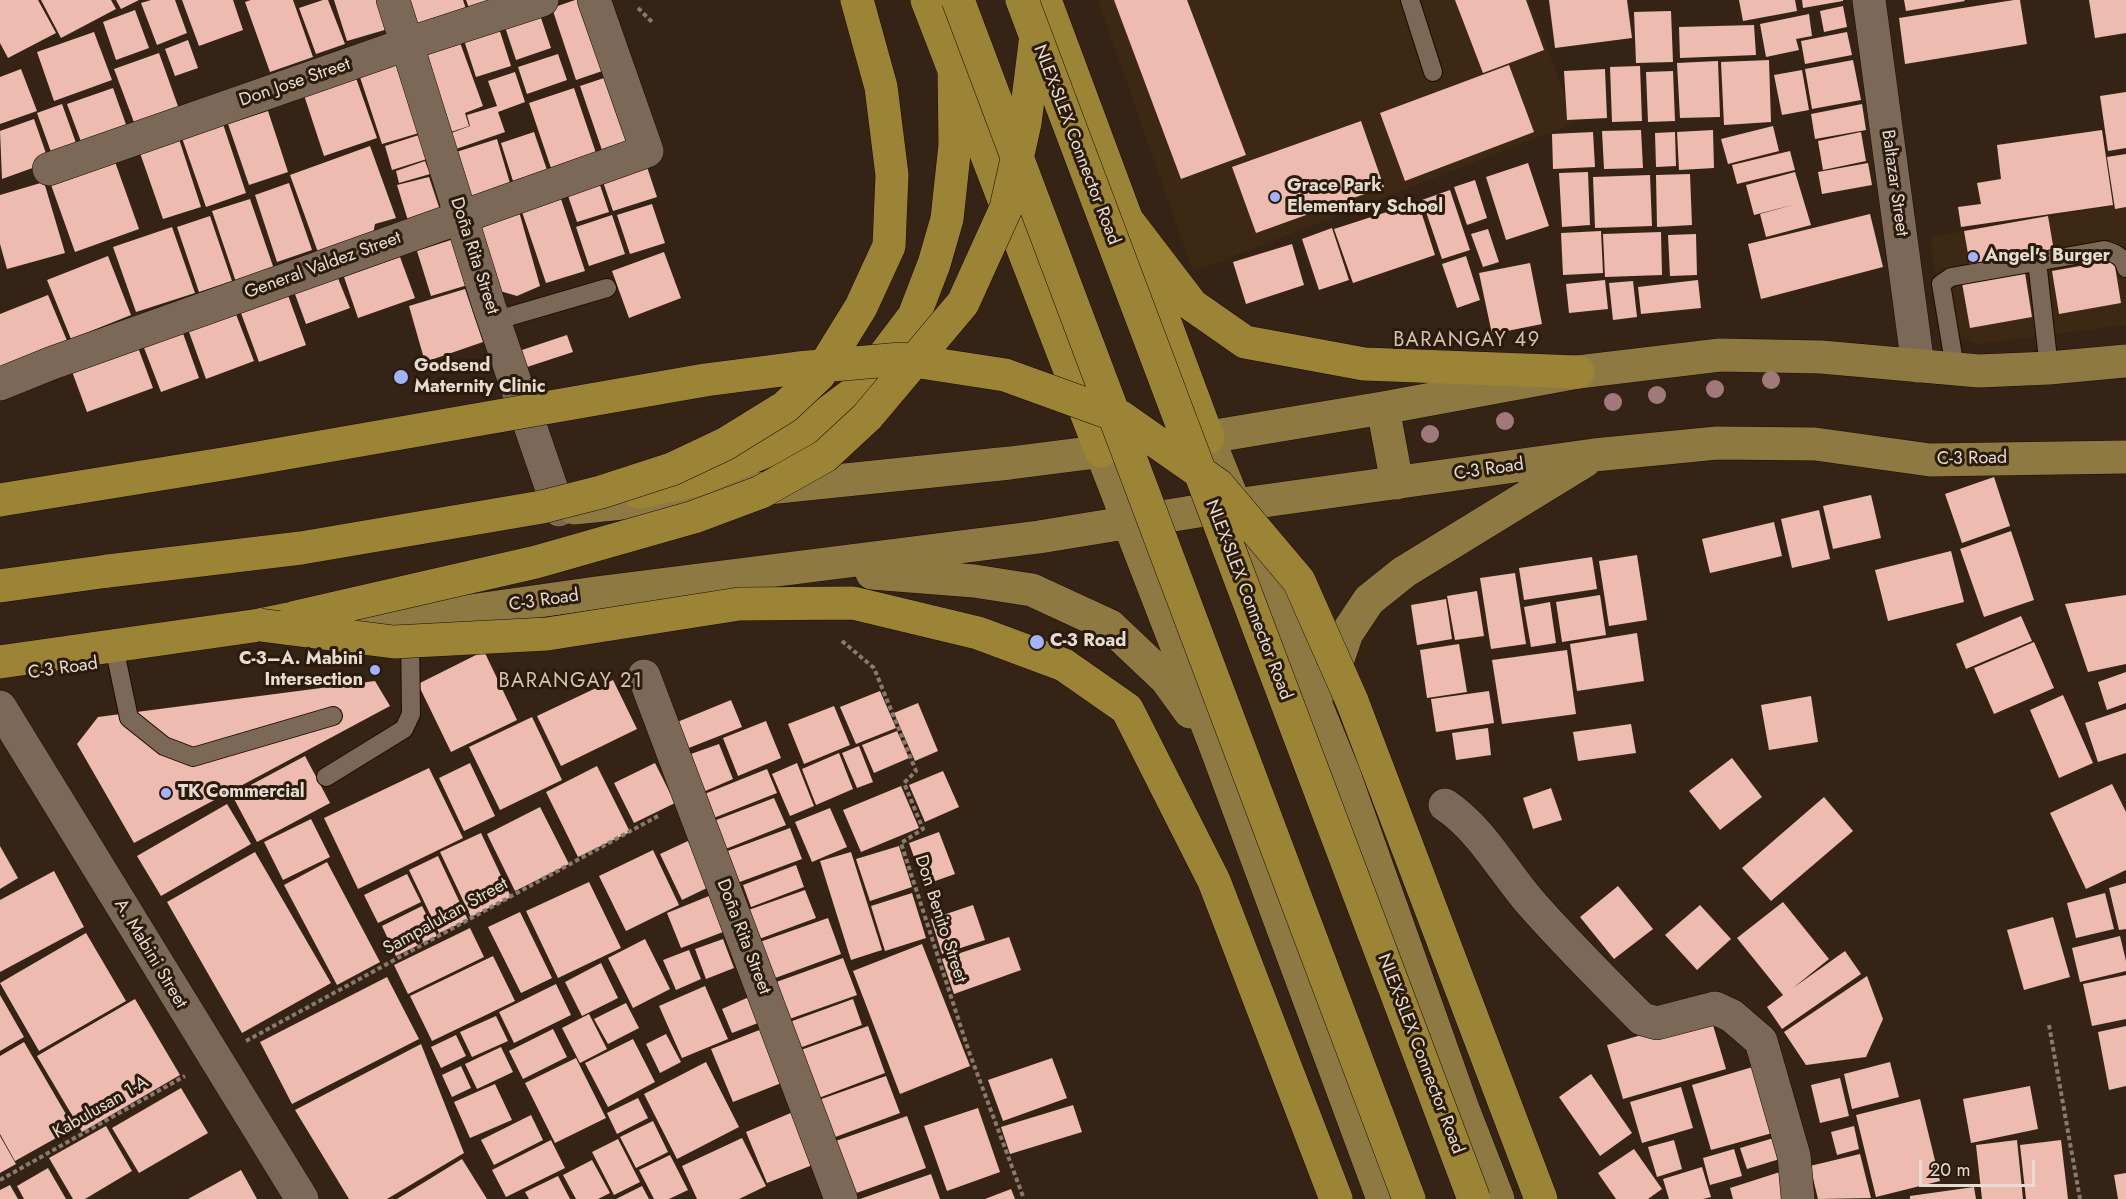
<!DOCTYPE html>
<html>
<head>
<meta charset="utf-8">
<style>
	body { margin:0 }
	#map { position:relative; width:2126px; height:1199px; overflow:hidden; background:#352416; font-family:Jost,sans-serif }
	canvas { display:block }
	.scale { position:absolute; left:1919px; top:1160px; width:116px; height:27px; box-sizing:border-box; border:3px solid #e7dcd2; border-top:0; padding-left:8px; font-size:18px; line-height:21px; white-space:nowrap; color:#e7dcd2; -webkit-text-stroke:4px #2b1b0c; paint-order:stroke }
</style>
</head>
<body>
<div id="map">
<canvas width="2126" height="1199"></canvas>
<div class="scale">20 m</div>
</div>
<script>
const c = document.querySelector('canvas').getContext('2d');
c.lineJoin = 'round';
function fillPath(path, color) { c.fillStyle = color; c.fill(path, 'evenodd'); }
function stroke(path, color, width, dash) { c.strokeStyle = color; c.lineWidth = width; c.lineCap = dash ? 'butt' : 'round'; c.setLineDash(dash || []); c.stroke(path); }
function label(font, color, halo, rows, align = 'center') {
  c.font = font + ' Jost,sans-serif'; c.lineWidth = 6; c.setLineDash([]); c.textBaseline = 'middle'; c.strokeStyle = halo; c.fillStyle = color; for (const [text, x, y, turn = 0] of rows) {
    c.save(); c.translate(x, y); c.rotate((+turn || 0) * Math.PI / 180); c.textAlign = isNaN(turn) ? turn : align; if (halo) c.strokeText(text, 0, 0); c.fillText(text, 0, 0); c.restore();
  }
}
const built = new Path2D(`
	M1098 0H1529L1575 123 1193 272Z
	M2126 204V325L1978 344 1945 330 1930 237Z`);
const building = new Path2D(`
	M0 0H38L56 33 8 58 0 43Z
	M41 0H111L116 9 61 38Z
	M116 0H139L121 9Z
	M151 0H175L187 33 157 45 141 3Z
	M182 0H233L243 30 199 46Z
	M251 0H293L313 57 270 72 245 2Z
	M323 0H328L345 44 316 54 299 8Z
	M334 0H379L388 29 347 41Z
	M403 0H463L466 9 413 28Z
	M466 0H492L469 8Z
	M575 0H591L614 67 576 80 552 8Z
	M1114 0H1187L1246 155 1181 179Z
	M1455 0H1526L1544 50 1483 73Z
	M1549 0H1627L1632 38 1555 48Z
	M1739 0H1795L1797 11 1743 21Z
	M1802 0H1843V1L1803 8Z
	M1904 0H1964L1965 1 1906 11Z
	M2014 0H2020L2027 44 1905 64 1899 18Z
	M2089 0H2126V33L2095 38Z
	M537 6 551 48 516 60 502 18Z
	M1843 6 1847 27 1824 32 1820 11Z
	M135 10 149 48 116 60 103 22Z
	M1671 11 1673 62 1636 63 1634 12Z
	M1809 14 1812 36 1796 39 1799 50 1766 57 1760 24Z
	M496 19 511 66 476 77 461 31Z
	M1754 25 1756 55 1680 58 1679 27Z
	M94 32 112 80 54 101 37 52Z
	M1847 32 1852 55 1805 64 1801 41Z
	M458 37 483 106 465 113 469 126 445 134 421 48Z
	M188 40 198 68 175 76 165 49Z
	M159 53 179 109 135 125 114 69Z
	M558 54 567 80 527 94 518 67Z
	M395 56 419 133 382 144 357 68Z
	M1769 60 1771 122 1724 125 1721 62Z
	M1853 60 1861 100 1812 109 1805 69Z
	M1718 61 1720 117 1680 118 1677 63Z
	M1509 65 1534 132 1405 181 1380 113Z
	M1640 66 1642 121 1612 122 1610 67Z
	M21 69 37 111 0 124V77Z
	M1605 69 1607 118 1567 120 1564 71Z
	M1802 70 1809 110 1782 115 1774 75Z
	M1673 71 1675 121 1648 122 1646 72Z
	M515 72 525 102 498 112 505 132 453 150 446 135 470 126 467 115 497 106 488 81Z
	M616 74 638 141 603 153 580 86Z
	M355 75 377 138 324 156 303 92Z
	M113 88 128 130 83 147 67 104Z
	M574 88 597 156 552 171 529 103Z
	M2126 92V148L2108 151 2100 96Z
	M62 104 80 154 55 163 37 113Z
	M1862 104 1866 130 1815 139 1811 114Z
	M268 111 288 172 249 185 228 124Z
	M34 119 49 162 2 179 0 131Z
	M1361 121 1384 187 1256 233 1232 167Z
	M223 124 246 193 206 207 182 138Z
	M1773 126 1779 151 1728 164 1721 139Z
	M1641 130 1643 168 1604 169 1602 131Z
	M1713 130 1714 168 1679 170 1677 132Z
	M2102 130 2113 205 1961 227 1958 207 1981 204 1977 183 2001 179 1997 145Z
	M534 132 547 170 513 181 501 143Z
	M1593 132 1595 167 1553 169 1552 134Z
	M1675 132 1676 166 1656 167 1655 133Z
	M1861 132 1866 161 1823 170 1818 141Z
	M419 135 427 159 392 170 385 146Z
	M179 139 201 207 163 219 140 153Z
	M497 139 512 190 464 206 447 155Z
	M370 146 396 218 375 224 372 239 319 255 290 175Z
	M1790 151 1795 170 1737 184 1732 165Z
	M2126 154V207L2115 209 2107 157Z
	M114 159 139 229 75 252 50 182Z
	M425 161 430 174 399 183 396 171Z
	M1528 163 1549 226 1506 240 1486 177Z
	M1868 163 1872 185 1822 194 1818 172Z
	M646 164 657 197 613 211 602 179Z
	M1588 172 1590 225 1562 227 1559 173Z
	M1795 172 1811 225 1766 237 1760 214 1796 204 1754 215 1746 185Z
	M1690 174 1692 225 1657 227 1656 175Z
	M1650 175 1652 226 1595 228 1593 177Z
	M597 176 609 212 577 222 565 187Z
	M429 177 442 216 410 227 397 185Z
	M1475 180 1487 218 1467 225 1454 187Z
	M44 182 65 253 7 269 0 244V195Z
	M289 183 312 250 277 262 255 195Z
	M1450 190 1470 250 1442 259 1422 200Z
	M559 193 585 271 546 283 520 206Z
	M250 199 274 269 236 282 212 211Z
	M1418 202 1435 255 1353 283 1334 229Z
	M652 204 665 243 630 254 617 215Z
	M518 208 540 286 517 296 500 291 480 229 482 222Z
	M1870 214 1883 267 1761 299 1748 244Z
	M612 215 625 254 589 266 576 227Z
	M210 216 232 281 199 292 177 227Z
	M2048 216 2054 251 1970 265 1964 231Z
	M172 227 195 293 136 312 113 247Z
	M1332 228 1349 280 1319 290 1302 239Z
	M1488 229 1499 262 1483 267 1471 234Z
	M1601 231 1603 273 1563 275 1561 233Z
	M1661 232 1662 275 1605 277 1603 234Z
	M1696 234 1697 275 1670 276 1668 235Z
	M457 238 471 284 431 296 417 251Z
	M1292 244 1304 285 1246 304 1233 262Z
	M664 252 681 298 629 318 612 271Z
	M108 256 131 315 71 339 47 280Z
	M1466 256 1480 300 1457 308 1442 264Z
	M400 257 415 298 358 318 344 277Z
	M2114 260 2121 303 2059 314 2052 271Z
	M1530 263 1542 324 1492 334 1479 273Z
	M335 271 350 308 306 324 292 286Z
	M2025 273 2032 317 1970 328 1962 283Z
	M1605 280 1608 309 1569 313 1566 284Z
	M1698 280 1701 308 1641 314 1638 287Z
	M1633 281 1637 317 1613 320 1609 283Z
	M285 287 306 345 259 362 238 305Z
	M465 289 483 342 425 362 409 306Z
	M48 295 68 343 0 369V314Z
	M232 304 254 361 206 379 185 321Z
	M180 325 199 378 161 392 141 340Z
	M567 335 573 352 524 368 519 351Z
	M136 342 153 388 87 412 70 366Z
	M1994 477 2010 526 1962 543 1945 494Z
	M1871 495 1881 538 1833 549 1823 506Z
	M1819 510 1830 559 1792 568 1781 519Z
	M1774 522 1782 556 1710 573 1702 539Z
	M2011 531 2034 600 1984 617 1960 549Z
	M1951 551 1964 602 1888 621 1875 570Z
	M1637 555 1647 620 1609 626 1599 561Z
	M1592 557 1597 589 1524 600 1519 568Z
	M1515 573 1526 644 1491 649 1480 578Z
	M1477 591 1484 636 1455 640 1447 596Z
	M1600 595 1606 635 1562 642 1556 602Z
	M2126 595V664L2088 672 2065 604Z
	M1446 599 1452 639 1417 645 1411 605Z
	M1550 602 1556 643 1531 647 1524 607Z
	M2021 616 2032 641 1966 669 1956 644Z
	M1637 633 1644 681 1577 691 1570 644Z
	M2034 642 2054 688 1994 714 1974 668Z
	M1459 644 1467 692 1427 698 1420 650Z
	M1567 650 1576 714 1502 724 1492 660Z
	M484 651 517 720 451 752 418 684Z
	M2126 672V703L2107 710 2098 682Z
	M613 680 637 729 561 766 537 716Z
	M375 681 390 706 134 843 77 744 98 717Z
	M880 691 896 728 856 744 840 707Z
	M1489 691 1494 723 1436 732 1431 699Z
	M2063 695 2093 763 2059 778 2030 710Z
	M1811 696 1818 742 1769 750 1761 705Z
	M731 700 742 727 681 751 670 725Z
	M918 703 938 751 915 761 894 713Z
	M834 706 850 745 804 764 788 724Z
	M2126 709V753L2098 762 2085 723Z
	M532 717 562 780 500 810 469 747Z
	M766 721 781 758 738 776 723 738Z
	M1631 724 1636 753 1578 761 1573 732Z
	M1488 728 1491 755 1456 760 1452 733Z
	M897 731 909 758 874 773 862 745Z
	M719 744 733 779 703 792 688 755Z
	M859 746 873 782 857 788 842 753Z
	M839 753 853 789 816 805 802 769Z
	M305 756 330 803 257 842 232 795Z
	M1732 758 1762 797 1720 830 1689 791Z
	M470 763 495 816 464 831 439 778Z
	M655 763 675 803 634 823 614 783Z
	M797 763 814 806 790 816 772 774Z
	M597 766 630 832 578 857 546 792Z
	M429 768 463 838 358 889 324 818Z
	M767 769 777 793 711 819 702 795Z
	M943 771 959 807 925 822 909 785Z
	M2112 784 2126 812V870L2086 889 2050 813Z
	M901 786 919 828 861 852 843 810Z
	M1551 788 1562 820 1533 829 1523 798Z
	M1824 797 1853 831 1771 901 1742 868Z
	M774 798 786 825 723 850 711 822Z
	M227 804 251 844 161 896 137 856Z
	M540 807 569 864 515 891 487 834Z
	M830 808 847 847 812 862 795 822Z
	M311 819 330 857 283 880 264 842Z
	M790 828 802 859 737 883 725 852Z
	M939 832 955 874 924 885 909 843Z
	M481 833 511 897 471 917 440 852Z
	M688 841 711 886 682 900 660 854Z
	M0 846 18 878 0 889Z
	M899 846 912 887 870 901 856 859Z
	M653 850 679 905 626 931 599 876Z
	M255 852 331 983 242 1033 167 902Z
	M851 852 882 950 851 960 820 861Z
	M438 856 468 920 439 933 409 870Z
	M327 862 380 962 337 985 284 885Z
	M796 865 804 887 751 907 743 885Z
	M54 871 84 927 0 972V900Z
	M407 874 421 902 378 923 364 895Z
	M589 882 621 948 558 978 526 911Z
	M2126 883V929L2119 930 2109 888Z
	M1618 886 1653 929 1614 959 1580 917Z
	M805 890 816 918 751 942 740 913Z
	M912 893 926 938 885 951 871 906Z
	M2105 893 2114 929 2076 938 2067 903Z
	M709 896 723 932 681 948 667 913Z
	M1783 902 1829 959 1793 988 1845 951 1861 974 1782 1029 1767 1007 1783 995 1737 938Z
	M973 905 985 940 942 954 931 919Z
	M1700 905 1731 939 1697 970 1665 935Z
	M422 906 437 936 396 956 382 926Z
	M520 912 552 978 521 993 488 927Z
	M2053 917 2070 977 2024 990 2007 930Z
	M828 918 841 954 767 981 754 944Z
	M470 928 484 957 408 994 394 965Z
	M86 933 126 1001 39 1051 0 983Z
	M2120 936 2126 961V971L2080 982 2072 948Z
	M1009 937 1021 970 954 994 942 959Z
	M645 939 670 989 633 1008 608 958Z
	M723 939 734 968 706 979 695 949Z
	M922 944 970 1066 900 1094 853 971Z
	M689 950 701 979 676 990 663 960Z
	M493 956 515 1001 432 1041 410 996Z
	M843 958 857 995 781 1022 768 985Z
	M601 963 618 998 582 1016 565 982Z
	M2126 975V1019L2092 1026 2083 984Z
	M1867 976 1883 1019 1866 1057 1806 1065 1784 1032Z
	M387 977 419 1039 292 1104 260 1042Z
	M556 984 571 1015 514 1043 499 1012Z
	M705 986 728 1039 682 1058 659 1006Z
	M0 995 24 1037 0 1051Z
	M749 997 758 1023 732 1033 722 1009Z
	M135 999 180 1075 82 1132 37 1056Z
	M853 999 862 1025 794 1050 784 1024Z
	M626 1003 639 1028 608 1044 594 1019Z
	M589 1014 607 1049 580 1063 562 1028Z
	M1710 1015 1726 1069 1623 1099 1607 1045Z
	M496 1016 508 1041 472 1057 460 1032Z
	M868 1026 885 1073 816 1099 798 1051Z
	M2126 1026V1086L2109 1090 2098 1032Z
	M553 1029 567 1057 523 1079 509 1051Z
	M762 1029 784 1082 733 1102 711 1049Z
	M666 1034 681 1062 660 1073 646 1044Z
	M456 1035 466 1056 441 1068 431 1047Z
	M633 1039 655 1082 608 1107 585 1063Z
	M24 1042 74 1128 15 1161 0 1134V1056Z
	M421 1044 464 1153 387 1199H349L295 1110Z
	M501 1047 513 1072 477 1089 465 1064Z
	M576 1058 606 1118 555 1143 525 1083Z
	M1052 1058 1067 1098 1003 1121 988 1080Z
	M706 1062 739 1127 677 1159 644 1094Z
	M1890 1062 1899 1097 1852 1109 1844 1074Z
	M461 1066 471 1088 452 1097 442 1075Z
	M1756 1066 1776 1132 1711 1150 1692 1085Z
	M1591 1074 1632 1133 1600 1156 1559 1097Z
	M886 1076 900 1113 830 1139 816 1101Z
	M1840 1078 1849 1116 1820 1123 1811 1085Z
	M495 1084 512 1120 470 1138 454 1102Z
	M2030 1086 2038 1129 1971 1143 1963 1099Z
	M1681 1087 1693 1128 1642 1143 1630 1102Z
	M181 1088 208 1133 139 1173 112 1128Z
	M638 1098 648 1118 617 1134 607 1113Z
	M1920 1099 1940 1181 1876 1197 1856 1115Z
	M1073 1105 1082 1132 1010 1154 1001 1127Z
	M978 1108 1000 1172 947 1191 924 1126Z
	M793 1112 815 1164 767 1183 746 1132Z
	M531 1115 543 1140 494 1165 481 1140Z
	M907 1116 926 1168 848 1196 830 1143Z
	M653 1121 668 1152 636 1168 620 1137Z
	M106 1126 132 1171 85 1199H73L49 1158Z
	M1854 1126 1859 1149 1837 1155 1831 1132Z
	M0 1136 16 1164 0 1173Z
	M1777 1137 1783 1158 1747 1169 1740 1148Z
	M742 1138 766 1186 739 1199H697L682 1166Z
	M618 1139 640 1182 614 1195 592 1152Z
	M551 1140 565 1168 506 1197 492 1170Z
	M1674 1140 1682 1169 1657 1177 1648 1147Z
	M2017 1140 2023 1199H1982L1976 1145Z
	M2061 1140 2068 1199H2026L2020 1145Z
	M1634 1149 1662 1189 1648 1199H1616L1598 1173Z
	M1734 1149 1742 1176 1710 1185 1703 1158Z
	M1860 1154 1871 1198 1818 1199 1810 1166Z
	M670 1155 688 1190 669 1199H654L639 1170Z
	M462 1159 487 1199H397Z
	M592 1160 610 1193 598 1199H576L563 1175Z
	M1702 1167 1711 1197 1703 1199H1669L1663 1179Z
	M48 1168 66 1199H24L17 1186Z
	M241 1170 257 1199H188Z
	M1780 1172 1788 1199H1733L1730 1188Z
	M2126 1173V1199H2118L2114 1175Z
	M931 1174 940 1199H860Z
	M558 1176 570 1199H529L525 1192Z
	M10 1185 18 1199H0V1190Z
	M642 1186 649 1199H616Z
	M1974 1187 1976 1199H1910V1196Z
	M1011 1189 1015 1199H985Z`);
const path = new Path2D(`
	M638 8 652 22
	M842 641 874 668 916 771 904 783 923 829 901 843 968 1049 1024 1199
	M2049 1025 2080 1199
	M246 1041 658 816
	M0 1180 185 1076`);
const service = new Path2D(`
	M1410 0 1433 72
	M2037 261 2049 368
	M494 321 607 288
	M1955 368 1941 284 1951 277 2104 250C2115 253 2124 257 2126 268
	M117 661 129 718 164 746 193 757 333 716
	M326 777 404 729 411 714 410 633`);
const minor = new Path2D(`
	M393 0 489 306 559 510
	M1869 0 1918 366
	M49 169 407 44 542 0
	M0 384 52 363 647 151 594 0
	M644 676 841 1199
	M1445 805C1481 829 1503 871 1530 902 1566 943 1604 981 1642 1019L1657 1023 1715 1008 1732 1016 1761 1041 1794 1156 1798 1199`);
const secondary = new Path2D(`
	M0 707 302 1199`);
const primary = new Path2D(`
	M1383 408 1397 483
	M1208 438 1344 774 1463 1109 1498 1199
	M1179 442 1383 408 1578 372 1720 355 1821 357 1979 371 2049 368 2126 361
	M1101 451 1215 745 1383 1199
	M574 508 1010 463 1128 448
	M872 573 974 581 1032 590 1110 626 1166 679 1190 712
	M336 630 596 593 1039 537 1235 505 1594 455 1717 443 1815 444 1930 460 2126 457
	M1334 684V671L1347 633 1369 600 1404 572 1585 461`);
const motorway = new Path2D(`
	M927 0 1101 451
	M1045 0 1208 438
	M1124 216 1192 305 1245 342 1364 364 1578 372
	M639 492 699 479 790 441 858 390 914 316 934 264 947 219 955 145 954 67
	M0 586 108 571
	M0 662 260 625 289 619
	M1352 701 1541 1199`);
const motorwayBridge = new Path2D(`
	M958 0 1409 1199
	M1022 0 1474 1199
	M0 500 229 463 705 380 798 368 901 359 1005 375 1121 417 1218 485 1299 581 1352 701
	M108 571 301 548 542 507 601 492 672 469 725 444 785 407 819 375 861 307 889 246 892 175 881 87 857 0
	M296 617 536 562 694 517 761 492 825 456 867 417 963 303 1006 208 1025 123 1035 43
	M260 625 394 642 547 634 739 604 853 603 978 633 1064 665 1127 709 1214 881 1336 1199`);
const trees = [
	[1771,380],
	[1715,389],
	[1657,395],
	[1613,402],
	[1505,421],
	[1430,434]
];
const markers = [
	[1275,197,6,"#a1b3fd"],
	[1973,257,6,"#a1b3fd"],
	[401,377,8,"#a1b3fd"],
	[1037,642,8,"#a1b3fd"],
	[375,670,6,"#a1b3fd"],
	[166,793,6,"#a1b3fd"]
];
const streetNames = [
	["Don Jose Street",295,83,-19],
	["NLEX-SLEX Connector Road",1076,145,69],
	["Baltazar Street",1894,183,82],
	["Doña Rita Street",474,256,72],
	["General Valdez Street",323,266,-20],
	["C-3 Road",1972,459,-1],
	["C-3 Road",1489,470,-8],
	["NLEX-SLEX Connector Road",1248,600,69],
	["C-3 Road",544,601,-8],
	["C-3 Road",63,669,-8],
	["Sampalukan Street",446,917,-29],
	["Don Benito Street",940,919,72],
	["Doña Rita Street",743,937,69],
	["A. Mabini Street",150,954,59],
	["NLEX-SLEX Connector Road",1420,1054,69],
	["Kabulusan 1-A",101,1108,-30]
];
const poiNames = [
	["Grace Park",1287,187],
	["Elementary School",1287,208],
	["Angel's Burger",1985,257],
	["Godsend",414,367],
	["Maternity Clinic",414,388],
	["C-3 Road",1050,642],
	["C-3–A. Mabini",363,660,"right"],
	["Intersection",363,681,"right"],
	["TK Commercial",178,793]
];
const neighbourhoodNames = [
	["BARANGAY 49",1467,341],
	["BARANGAY 21",571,682]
];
fillPath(built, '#3d2814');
fillPath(building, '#edbbb0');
stroke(service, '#1c0d02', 20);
stroke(minor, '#1c0d02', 34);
stroke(secondary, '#1c0d02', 34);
stroke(primary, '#1c0d02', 34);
stroke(motorway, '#1c0d02', 34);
stroke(path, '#887a6e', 4, [4.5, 3]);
stroke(service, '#7b6857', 18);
stroke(minor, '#7b6857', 33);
stroke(secondary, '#7b6857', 33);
stroke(primary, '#8f7943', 33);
stroke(motorway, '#9c8436', 33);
stroke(motorwayBridge, '#1c0d02', 34, []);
stroke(motorwayBridge, '#9c8436', 33);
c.fillStyle = '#a2797b';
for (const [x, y] of trees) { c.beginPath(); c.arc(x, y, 9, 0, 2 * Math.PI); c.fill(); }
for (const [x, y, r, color] of markers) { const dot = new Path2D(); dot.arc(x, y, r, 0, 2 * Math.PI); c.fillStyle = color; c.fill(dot); stroke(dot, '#2b1b0c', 2); }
label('18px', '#e7dcd2', '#2b1b0c', streetNames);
label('bold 18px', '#e7dcd2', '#2b1b0c', poiNames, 'left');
c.letterSpacing = '1.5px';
label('20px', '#d8c2b0', '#2b1b0c', neighbourhoodNames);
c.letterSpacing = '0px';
</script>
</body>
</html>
